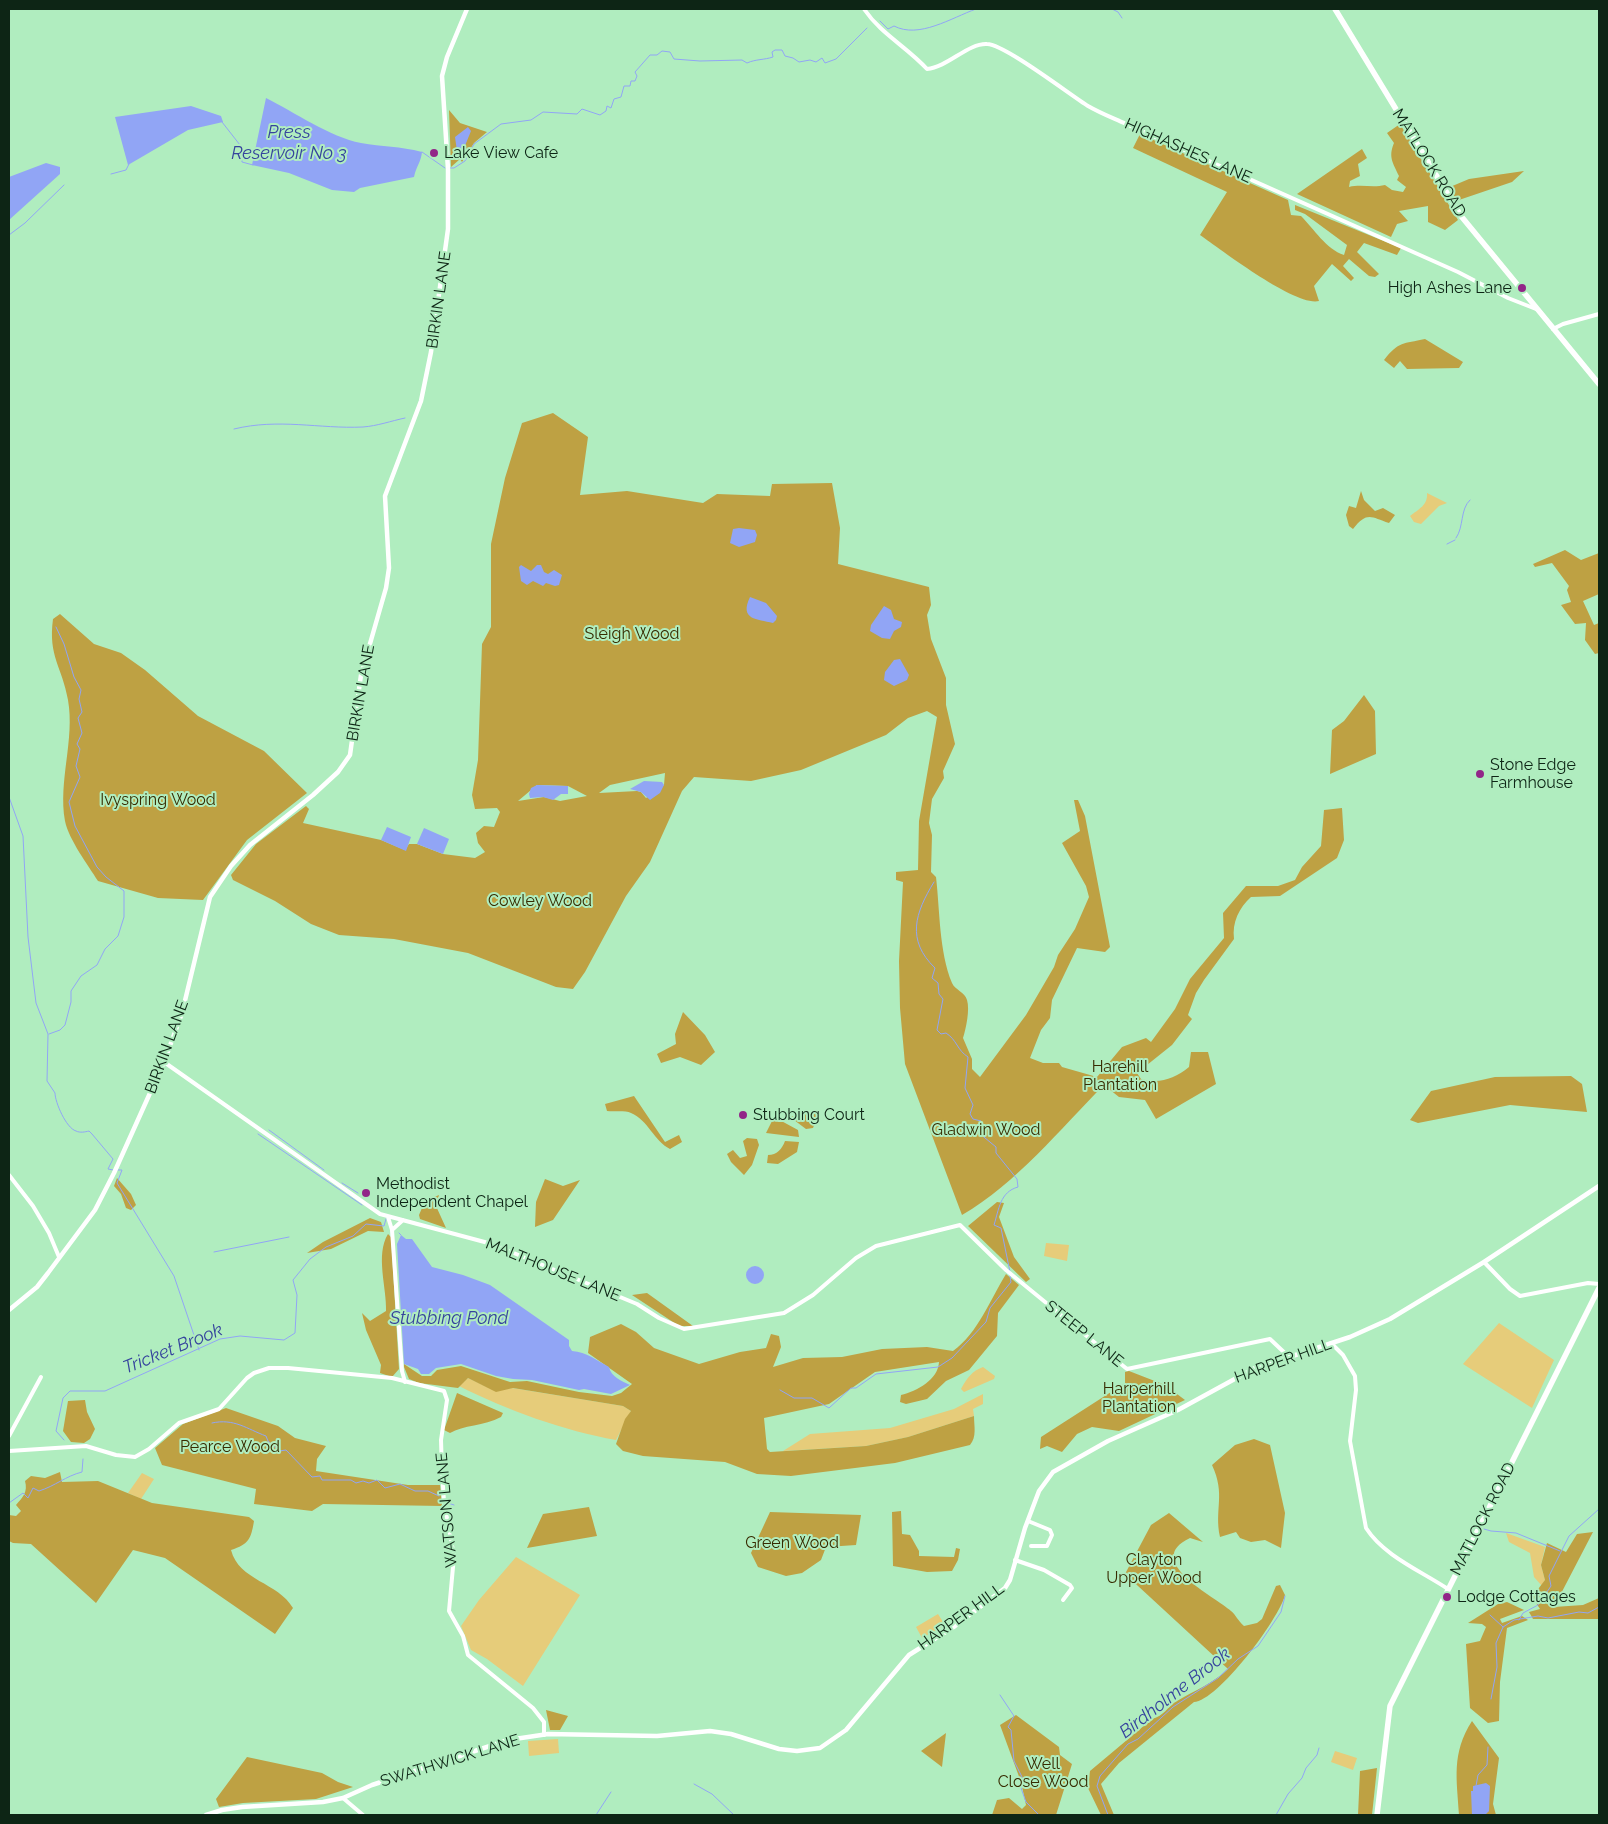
<!DOCTYPE html>
<html>
<head>
<meta charset="utf-8">
<style>
	body { margin:0 }
	#map { position:relative; width:1608px; height:1824px; overflow:hidden; background:#b0edbf; font-family:Raleway,sans-serif }
	canvas { display:block }
	.frame { position:absolute; inset:0; border:10px solid #0d2515; pointer-events:none }
</style>
</head>
<body>
<div id="map">
<canvas width="1608" height="1824"></canvas>
<div class="frame"></div>
</div>
<script>
const c = document.querySelector('canvas').getContext('2d');
c.lineJoin = 'round';
function fillPath(path, color) { c.fillStyle = color; c.fill(path, 'evenodd'); }
function stroke(path, color, width, dash) { c.strokeStyle = color; c.lineWidth = width; c.lineCap = dash ? 'butt' : 'round'; c.setLineDash(dash || []); c.stroke(path); }
function label(font, color, halo, rows, align = 'center') {
  c.font = font + ' Raleway,sans-serif'; c.lineWidth = 4; c.setLineDash([]); c.textBaseline = 'middle'; c.strokeStyle = halo; c.fillStyle = color; for (const [text, x, y, turn = 0] of rows) {
    c.save(); c.translate(x, y); c.rotate((+turn || 0) * Math.PI / 180); c.textAlign = isNaN(turn) ? turn : align; if (halo) c.strokeText(text, 0, 0); c.fillText(text, 0, 0); c.restore();
  }
}
const green = new Path2D(`
	M1427 493 1447 503 1439 506 1421 524 1414 522 1410 516C1419 509 1428 505 1427 493Z
	M1046 1243 1069 1245 1067 1261 1044 1256Z
	M1499 1323 1554 1360 1532 1408 1463 1364Z
	M983 1367 995 1376 994 1379 964 1392 961 1389C967 1378 972 1371 983 1367Z
	M468 1378 496 1391 512 1388 623 1406 631 1411 616 1440C565 1431 506 1410 459 1386Z
	M983 1394V1404L973 1409 974 1416 908 1437 866 1446 783 1451 810 1434 890 1428 954 1409Z
	M142 1473 154 1479 141 1499 128 1493Z
	M1506 1533 1545 1547 1541 1565 1545 1580 1542 1586 1534 1577 1530 1553 1509 1542Z
	M516 1557 580 1595 523 1686 487 1659 471 1650 461 1626 479 1600Z
	M938 1614 945 1625 922 1638 916 1627Z
	M558 1739 559 1753 529 1756 528 1741Z
	M1335 1751 1357 1758 1353 1770 1331 1762Z`);
const forest = new Path2D(`
	M449 110 460 123 487 132 474 143 462 162 460 159 451 167Z
	M1400 124 1458 220 1445 230 1428 222V206L1399 211 1408 221 1397 224 1391 237 1297 194 1362 149 1367 158 1358 164 1360 176 1350 181 1349 187C1361 184 1373 188 1385 185L1392 190 1403 192 1406 187 1397 180 1399 176C1393 163 1388 157 1394 143L1387 133Z
	M1140 134 1288 200 1291 215 1301 216C1314 229 1326 249 1344 255L1347 245 1305 214 1295 210V205L1401 248 1397 255 1364 243 1357 252 1379 274 1375 277 1369 276 1349 259 1343 266 1354 278 1351 281 1332 264 1314 286 1319 301C1296 307 1223 251 1200 235L1227 192 1133 148Z
	M1524 171 1512 182 1456 201 1450 187 1469 179Z
	M1425 339 1463 362 1459 368 1407 369 1400 361 1394 368 1384 360C1399 341 1403 344 1425 339Z
	M553 413 588 437 580 495 627 491 703 503 717 494 770 496 772 484 832 483 840 528 838 564 929 587 931 605 927 615 931 639 946 678V705L955 744 943 771 944 778 932 799 929 823 932 835 931 872 936 877C940 911 939 951 952 983 955 990 965 992 967 1000 970 1010 966 1028 963 1038L972 1059V1069L980 1077 1026 1015 1054 967 1058 955 1075 929 1089 897 1086 886 1062 843 1080 831 1074 800H1078L1085 816 1110 947 1105 952 1077 948 1052 1000 1050 1018 1041 1030 1030 1058 1043 1063H1059L1062 1067 1097 1077 1122 1047 1146 1038 1151 1042 1175 1009 1190 979 1224 938 1223 913 1246 886H1278L1295 880 1302 867 1321 846 1324 810 1342 808 1344 840 1337 858 1280 896 1251 897C1239 908 1232 922 1234 939L1204 980 1196 993 1188 1015 1192 1019 1172 1045 1137 1073 1141 1079C1160 1084 1174 1079 1189 1067L1191 1052H1208L1216 1084 1156 1119 1145 1100 1119 1097 1104 1085C1060 1129 1016 1184 962 1215L905 1064 900 1008 899 961 903 882 896 880V872L918 870 919 821 937 717 927 711 908 718 886 735 801 770 751 781 694 777 682 791 650 862 626 896 585 972 573 989 556 987 468 953 394 939 339 935 311 924 275 901 233 880 231 875 256 844 306 806 309 809 303 823 381 840 405 850 409 844H417L443 854 475 858 485 852 478 843 476 833 484 826 494 827 500 812 497 808 475 809 472 795 478 760 482 644 491 627V544L505 478 522 423ZM665 773 664 785 646 798 641 792 637 791 599 793 610 785ZM537 785 568 786 587 796 560 801 544 797 518 801Z
	M1361 491 1364 500 1375 511 1383 508 1395 515 1389 523C1371 517 1367 511 1353 529L1349 526 1346 515 1349 506 1356 508Z
	M1565 550 1581 560 1599 553V594L1583 601 1594 625 1599 623V653L1595 654 1585 640 1586 623 1575 624 1561 605 1571 602 1567 590 1569 586 1552 563 1535 567 1533 564Z
	M60 614 94 644 121 653 145 670 198 716 264 751 307 793 247 840 203 900 158 898 98 881C88 865 69 840 65 821 58 781 75 740 68 700 62 666 48 657 53 619Z
	M1364 695 1375 711 1376 754 1330 774 1332 730 1344 721Z
	M683 1012 705 1035 715 1052 701 1065 680 1057 661 1063 657 1054 676 1044 675 1034Z
	M1571 1076 1582 1084 1587 1112 1510 1105 1418 1123 1410 1120 1431 1091 1495 1077Z
	M634 1096 665 1142 679 1135 682 1142 670 1149C654 1141 648 1120 631 1113 625 1110 614 1112 607 1111L605 1104Z
	M819 1112 813 1128 806 1129 790 1117Z
	M774 1117 798 1130 799 1137 766 1133Z
	M747 1138 757 1139 759 1145 752 1165 744 1175 731 1162 727 1154 733 1150 740 1158 747 1156 743 1141Z
	M785 1141 799 1142 797 1152 778 1164 767 1163 768 1155C777 1155 782 1149 785 1141Z
	M117 1178 131 1194 136 1205 131 1210 126 1208 121 1194 114 1186Z
	M545 1179 563 1186 580 1180 553 1220 535 1227 536 1202Z
	M439 1195 436 1206 446 1228 420 1219 419 1215 425 1201Z
	M997 1202 1004 1203 999 1217 1014 1257 1030 1279 1026 1282 968 1226Z
	M370 1218 381 1222 384 1232 368 1231 331 1249 307 1253 323 1242Z
	M388 1234 391 1237 399 1369 392 1377 380 1373 381 1365 366 1330 362 1313 370 1321 386 1311C387 1288 375 1255 388 1234Z
	M1006 1274 1019 1285 998 1313 997 1336 969 1370 946 1381 927 1399 906 1404 900 1402 901 1395C917 1391 938 1380 939 1362L875 1372 829 1404 764 1418 767 1449 770 1452 866 1446 908 1437 974 1416C974 1426 977 1437 970 1445L895 1463 791 1476 757 1474 725 1462 643 1456 623 1451 616 1444 625 1419 631 1411 623 1406 513 1388 496 1392 468 1378 458 1388 419 1383 409 1379 404 1367V1364L422 1376H431L437 1370 461 1366 510 1382 527 1381 579 1392 612 1396 621 1393 632 1384 588 1353 590 1337 621 1324 636 1332 654 1348 699 1364 740 1352 766 1348 771 1334 779 1336 781 1347 773 1367 803 1358 842 1357 882 1349 927 1347 953 1351C978 1333 990 1300 1006 1274Z
	M647 1293 693 1326H679L632 1295Z
	M1129 1371 1165 1385 1185 1400 1119 1431 1092 1427 1077 1434 1062 1452 1047 1446 1040 1449 1041 1437 1125 1383V1372Z
	M457 1393 503 1413 501 1417C484 1426 463 1425 450 1433L444 1430Z
	M85 1400 87 1412 95 1429 90 1439 84 1443 71 1442 63 1431 68 1401Z
	M226 1408 278 1426 295 1438 326 1446 317 1459 316 1471 408 1485H440L442 1506 323 1504 312 1511 254 1504 256 1489 162 1465 155 1448 183 1424Z
	M1254 1439 1270 1445 1285 1513 1281 1548 1265 1540 1251 1542 1240 1538 1236 1532 1220 1537C1214 1509 1226 1495 1212 1465L1235 1445Z
	M60 1472 62 1482 98 1481 152 1503 249 1517 254 1521C251 1539 249 1544 231 1550 239 1581 278 1582 293 1608L275 1634 165 1558 133 1550 96 1603 31 1544 13 1543 9 1541V1515L16 1516 21 1511 16 1505C23 1497 28 1492 25 1481L31 1476 45 1478Z
	M589 1507 597 1536 527 1548 543 1514Z
	M901 1511 902 1534 910 1535 919 1551V1556L954 1557 956 1548 960 1549 958 1560 952 1571 927 1572 893 1566 892 1512Z
	M770 1512 861 1515 856 1545 826 1547 821 1560 802 1573 786 1576 758 1567 751 1553Z
	M1169 1513 1203 1542 1190 1538C1141 1561 1216 1597 1231 1611 1236 1615 1238 1621 1244 1626L1257 1623 1262 1619 1276 1586 1280 1585 1285 1595C1279 1619 1218 1701 1194 1702L1119 1763 1101 1784 1114 1815H1101L1088 1788 1090 1771 1152 1719C1164 1716 1167 1707 1177 1701 1194 1691 1215 1682 1228 1669L1125 1574 1151 1525Z
	M1593 1532 1554 1607 1583 1605 1599 1598V1619H1533L1529 1612 1540 1609 1532 1597 1545 1580 1541 1565 1547 1543 1566 1552 1577 1534Z
	M1507 1602 1524 1610 1500 1619 1502 1623 1522 1616 1528 1620 1507 1628 1500 1682 1499 1721 1488 1723 1470 1708 1466 1644 1480 1641 1486 1627 1482 1624 1468 1623 1498 1604Z
	M546 1710 568 1716 560 1730H550Z
	M1016 1715 1059 1747 1060 1755 1072 1764 1056 1815H992L997 1800 1009 1798 1022 1809 1026 1805 1021 1782 1000 1725Z
	M1472 1721 1499 1758 1493 1804 1496 1815H1459C1457 1779 1451 1754 1472 1721Z
	M946 1733 942 1767 921 1751Z
	M247 1757 322 1773 338 1782 353 1787 316 1799 243 1803 219 1807 216 1799Z
	M1377 1768 1372 1815H1358L1360 1771Z`);
const water = new Path2D(`
	M266 98C294 112 330 137 361 143 382 147 400 146 422 152 421 162 416 167 414 177L360 188 354 192 332 190 289 173 252 165Z
	M191 106 221 116 223 122 188 130 128 165 115 117Z
	M468 127 471 131 462 153 457 151 455 137Z
	M46 163 60 167V174L9 220V177Z
	M739 528 755 530 757 535 755 542 739 547 730 543 733 529Z
	M521 565 531 571 537 565H541L544 572 548 574 554 570 562 575 559 585 555 586 546 583 543 586 533 581 527 585 521 581 519 567Z
	M750 597 766 603 777 616 776 620 773 623C757 619 739 620 750 597Z
	M884 606 891 610 894 619 902 622 901 627 894 631 890 639 882 638 870 631 871 625Z
	M900 659 909 675 907 680 894 686 884 680 885 672 894 660Z
	M644 781 662 782 664 785 660 793 650 800 641 792 630 789Z
	M537 785 568 786V794H561L553 800 543 797 530 798 529 794 531 788Z
	M387 827 411 837 406 851 381 840Z
	M424 828 449 839 443 854 417 844Z
	M401 1235 406 1239H412L432 1267 463 1275 490 1285 569 1340V1346L572 1351C587 1352 596 1360 609 1367 611 1377 622 1381 630 1385L611 1394 584 1389 579 1390 532 1380 513 1379 496 1376 461 1364 436 1368 429 1374H421L418 1369 404 1364 397 1244Z
	M746 1275a9 9 0 1 1 18 0a9 9 0 1 1-18 0Z
	M1486 1783 1490 1786 1489 1811 1485 1815H1472L1471 1791H1473V1786Z`);
const stream = new Path2D(`
	M1112 9 1118 12 1122 18
	M880 21 888 29 894 26C919 39 951 18 976 9
	M222 122 240 145 242 162 253 165
	M422 152 445 168
	M449 168H454L465 161 474 144 501 124 531 120 543 112 577 114 582 109 600 115 606 111 607 106 611 108 614 99 621 97 624 86H630L631 81H635L637 76 635 72 650 55H657L662 51 670 52 674 59 700 61 742 60 747 63C756 59 764 60 773 57L772 52 775 50H782L785 56 793 58 799 62 810 60 816 62 822 58 825 63 836 59 867 28
	M111 174 126 170 129 164
	M9 235 25 223 64 185
	M234 429C279 418 319 429 363 427 377 426 391 421 405 418
	M1456 538C1464 527 1460 509 1470 500
	M1447 544 1455 540
	M9 797 23 836 28 937 36 1003 48 1034 47 1081 55 1093C55 1102 66 1128 76 1131 80 1133 85 1132 89 1131L92 1134 113 1159 108 1169 113 1170
	M934 882C915 913 906 940 935 968L932 978 938 983 939 994 943 999 937 1030 941 1034 946 1033C957 1040 957 1050 968 1057L965 1088 973 1105 970 1114 973 1119 981 1121 979 1133 996 1147V1153L1017 1179 1018 1187C1000 1192 999 1209 994 1225L1001 1228 1010 1272
	M49 1034 60 1030 65 1025 71 1002V991L81 976 97 965 105 949 118 936 124 917V891L106 877 97 867 75 826 69 802 80 777 76 766 80 749 77 744 82 733 78 718 82 712 79 699 81 690 74 677 64 644 56 627
	M269 1130 324 1170
	M258 1134 362 1205
	M117 1170H122L117 1183 174 1276 199 1350
	M342 1183 358 1193
	M399 1233 401 1235
	M214 1252 289 1237
	M780 1390 794 1398H812L829 1408 851 1388H856L876 1374 938 1367 952 1358 986 1322 990 1308 1011 1282 1010 1276
	M212 1423C234 1418 247 1429 266 1436L268 1441 279 1451 286 1450 312 1477 320 1476 322 1480H351L356 1483 363 1481 369 1483 377 1480 385 1488 400 1484 415 1491H428L439 1496
	M64 1440 56 1431 63 1398 70 1391H105L220 1339 240 1336 284 1340 295 1333 297 1295 293 1280 310 1259 326 1247 353 1236 366 1224 384 1226 386 1219
	M446 1499 448 1503 454 1505
	M9 1503 23 1493 28 1498 33 1488 39 1491C55 1486 66 1476 82 1472L83 1459
	M1484 1529 1491 1531 1516 1533 1560 1551
	M1490 1615 1503 1627
	M1519 1620 1523 1613 1538 1605 1551 1586 1549 1576 1569 1536 1599 1509
	M1000 1695 1014 1716 1008 1727 1011 1730 1014 1761 1024 1781 1021 1788 1026 1802 1039 1815
	M1491 1699 1497 1667 1496 1643 1503 1627 1514 1620 1538 1616 1548 1618 1579 1612 1588 1613 1599 1607
	M694 1784 712 1794 734 1815
	M1476 1786 1478 1775 1487 1765 1488 1747
	M596 1815 611 1792
	M1108 1815 1097 1786 1100 1776 1128 1744 1138 1739 1173 1707 1218 1678 1238 1659 1258 1646 1281 1612 1285 1596
	M1276 1815 1288 1794 1302 1778 1306 1768 1317 1755 1319 1748`);
const minor = new Path2D(`
	M864 9C881 34 907 47 927 69 948 67 968 43 987 44 1004 44 1069 94 1088 106 1100 113 1113 118 1126 124L1458 272 1508 298 1536 309
	M1553 329 1563 324 1599 314
	M164 1062 380 1214 492 1244 637 1304 659 1318 684 1329 784 1313 813 1295 856 1258 876 1246 960 1225 1006 1270 1127 1369 1270 1339 1288 1356
	M9 1175 33 1206 49 1233 59 1257
	M388 1217 392 1230 402 1371 405 1382
	M392 1230 403 1220
	M1484 1262 1510 1289 1520 1296 1588 1283 1599 1284
	M1331 1343 1343 1355 1355 1376 1356 1390 1350 1441 1366 1528C1384 1556 1421 1571 1448 1589
	M9 1436 41 1377
	M9 1451 86 1446 116 1455 135 1457 149 1449 179 1423 219 1409 247 1378 254 1373 269 1368H288L392 1378 444 1391 447 1400 441 1440 442 1471 444 1502 454 1556 449 1611 463 1636 468 1655 533 1708 544 1722V1735
	M1028 1521 1050 1530 1052 1535 1047 1546H1031
	M1015 1560 1044 1570 1070 1585 1072 1588 1063 1600
	M343 1798 363 1815`);
const tertiary = new Path2D(`
	M9 1310 37 1287 48 1273 95 1210 114 1173 164 1062 182 1013 210 897 231 866 250 845 313 795 338 772 350 755 361 675 386 588 389 568 385 496 421 401 431 352 448 229V169L442 76 447 57 467 9
	M206 1815 222 1810 242 1807 323 1802 343 1798 372 1785 508 1740 548 1734 657 1736 710 1731 731 1734 779 1749 797 1751 820 1748 846 1730 909 1655 955 1626 1005 1588 1010 1580 1025 1528 1039 1491 1053 1472 1108 1441 1178 1410 1253 1369 1350 1337 1390 1319 1484 1262 1599 1186`);
const primary = new Path2D(`
	M1335 9 1461 216 1599 384
	M1377 1815 1390 1706 1599 1288`);
const markers = [
	[434,153,5,"#922688"],
	[1522,288,5,"#922688"],
	[1480,774,5,"#922688"],
	[743,1115,5,"#922688"],
	[366,1193,5,"#922688"],
	[1447,1597,5,"#922688"]
];
const streetNames = [
	["HIGHASHES LANE",1188,151,24],
	["MATLOCK ROAD",1429,163,58],
	["BIRKIN LANE",439,300,-82],
	["BIRKIN LANE",361,693,-80],
	["BIRKIN LANE",167,1047,-70],
	["MALTHOUSE LANE",553,1270,22],
	["STEEP LANE",1084,1334,39],
	["HARPER HILL",1283,1361,-20],
	["WATSON LANE",447,1510,-95],
	["MATLOCK ROAD",1483,1519,-63],
	["HARPER HILL",961,1617,-36],
	["SWATHWICK LANE",450,1761,-17]
];
const poiNames = [
	["Lake View Cafe",444,153],
	["High Ashes Lane",1512,288,"right"],
	["Stone Edge",1490,765],
	["Farmhouse",1490,783],
	["Stubbing Court",753,1115],
	["Methodist",376,1184],
	["Independent Chapel",376,1202],
	["Lodge Cottages",1457,1597]
];
const parkNames = [
	["Sleigh Wood",632,634],
	["Ivyspring Wood",158,800],
	["Cowley Wood",540,901],
	["Harehill",1120,1067],
	["Plantation",1120,1085],
	["Gladwin Wood",986,1130],
	["Harperhill",1139,1389],
	["Plantation",1139,1407],
	["Pearce Wood",230,1447],
	["Green Wood",792,1543],
	["Clayton",1154,1560],
	["Upper Wood",1154,1578],
	["Well",1043,1764],
	["Close Wood",1043,1782]
];
const waterNames = [
	["Press",289,133],
	["Reservoir No 3",289,154],
	["Stubbing Pond",449,1319],
	["Tricket Brook",173,1349,-22],
	["Birdholme Brook",1175,1693,-38]
];
fillPath(green, '#e6cc7a');
fillPath(forest, '#bea143');
fillPath(water, '#91a5f5');
stroke(stream, '#91a5f5', 1);
stroke(minor, '#fff', 4);
stroke(tertiary, '#fff', 4.5);
stroke(primary, '#fff', 5.5);
for (const [x, y, r, color] of markers) { const dot = new Path2D(); dot.arc(x, y, r, 0, 2 * Math.PI); c.fillStyle = color; c.fill(dot); stroke(dot, '#b0edbf', 2); }
label('16px', '#0d2515', '#b0edbf', streetNames);
label('16px', '#0d2515', '#b0edbf', poiNames, 'left');
label('16px', '#372b01', '#b0edbf', parkNames);
label('italic 18px', '#35439d', '#b0edbf', waterNames);
</script>
</body>
</html>
